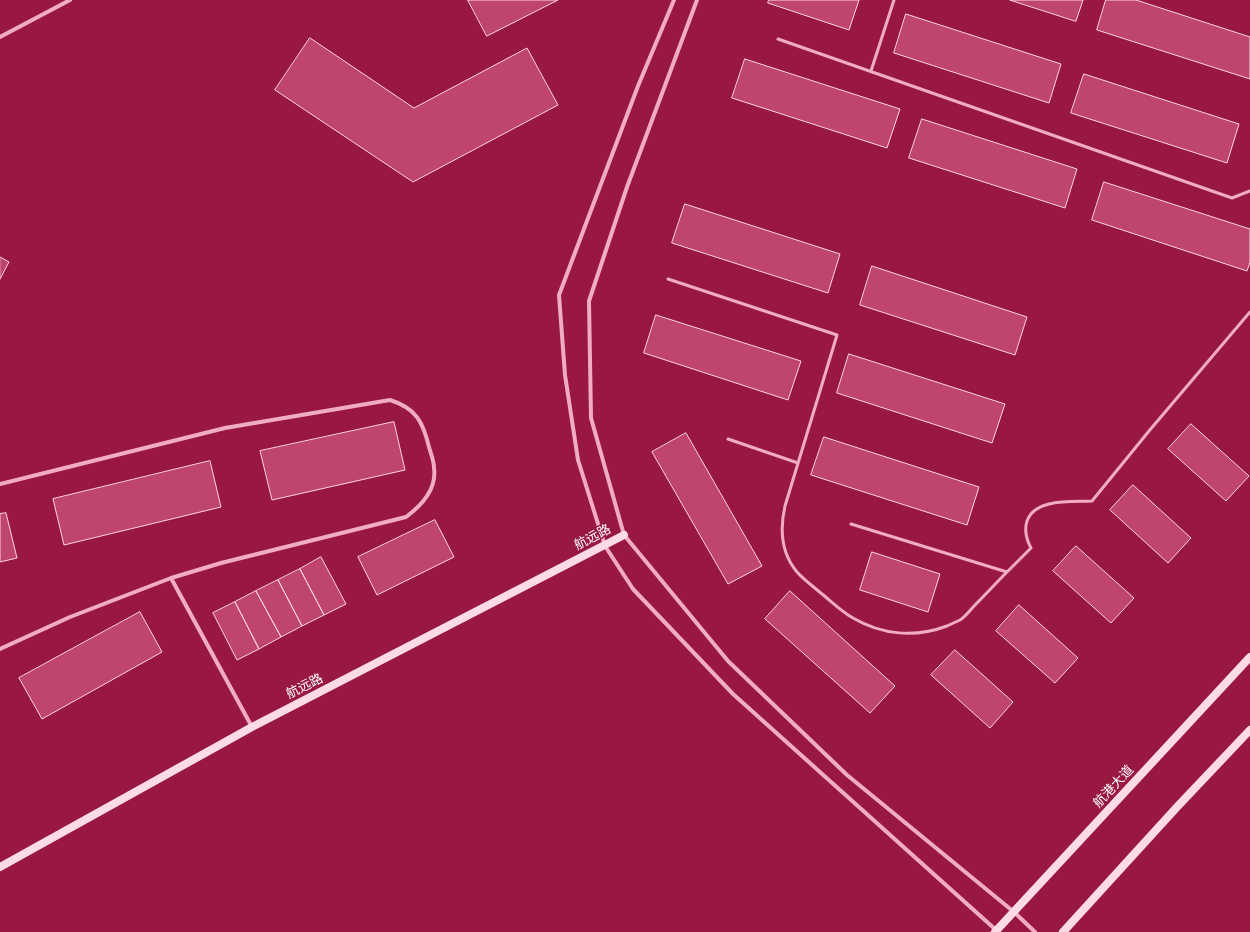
<!DOCTYPE html>
<html>
<head>
<meta charset="utf-8">
<style>
	body { margin:0 }
	canvas { display:block; background:#981841 }
</style>
</head>
<body>
<canvas width="1250" height="932"></canvas>
<script>
const c = document.querySelector('canvas').getContext('2d');
c.lineJoin = 'round';
function fillPath(path, color) { c.fillStyle = color; c.fill(path, 'evenodd'); }
function stroke(path, color, width, dash) { c.strokeStyle = color; c.lineWidth = width; c.lineCap = dash ? 'butt' : 'round'; c.setLineDash(dash || []); c.stroke(path); }
function label(font, color, halo, rows, align = 'center') {
  c.font = font + ' "Sofia Sans Condensed","Noto Sans SC",sans-serif'; c.lineWidth = 3; c.setLineDash([]); c.textBaseline = 'middle'; c.strokeStyle = halo; c.fillStyle = color; for (const [text, x, y, turn = 0] of rows) {
    c.save(); c.translate(x, y); c.rotate((+turn || 0) * Math.PI / 180); c.textAlign = isNaN(turn) ? turn : align; if (halo) c.strokeText(text, 0, 0); c.fillText(text, 0, 0); c.restore();
  }
}
const building = new Path2D(`
	M468 0H558L487 36Z
	M769 0H859L849 30 768 3Z
	M1010 0H1083L1076 21Z
	M1106 0H1136L1250 37V79L1097 30Z
	M906 14 1061 64 1049 103 894 53Z
	M310 38 414 108 527 48 558 105 413 182 275 90Z
	M745 59 900 109 887 148 732 98Z
	M1084 74 1239 124 1227 163 1071 113Z
	M922 119 1077 169 1065 208 909 158Z
	M1104 182 1250 229V262L1247 271 1092 220Z
	M685 204 840 254 828 293 672 243Z
	M0 257 9 262 0 279Z
	M872 266 1027 317 1015 355 860 305Z
	M656 315 801 361 788 400 644 353Z
	M849 354 1005 404 992 443 837 393Z
	M394 422 405 470 272 500 260 451Z
	M1191 424 1249 476 1226 501 1168 449Z
	M686 433 762 566 728 584 652 452Z
	M824 437 979 487 967 525 811 475Z
	M210 461 221 507 64 545 53 499Z
	M1133 485 1191 538 1168 563 1110 510Z
	M6 513 17 558 0 562V514Z
	M435 520 454 557 377 595 358 557Z
	M1076 546 1134 598 1111 623 1053 571Z
	M872 552 940 574 928 612 860 590Z
	M321 557 346 604 324 615 300 569Z
	M300 569 324 615 302 626 278 580Z
	M278 580 302 626 281 637 256 591Z
	M256 591 281 637 259 649 235 602Z
	M790 591 895 686 870 713 765 619Z
	M235 602 259 649 237 660 213 613Z
	M1019 605 1078 658 1055 683 996 631Z
	M140 612 162 652 42 719 19 678Z
	M955 650 1013 702 990 728 931 675Z`);
const lane = new Path2D(`
	M778 39 1232 198 1250 191
	M871 71 894 0
	M668 279 837 335 785 506C780 528 781 553 797 572 804 580 814 587 822 594 832 602 842 612 853 618 882 635 915 638 947 626 951 624 956 622 960 620 966 616 971 609 975 605 986 594 996 583 1007 572
	M728 439 798 463
	M851 524 1007 572 1031 548C1026 539 1024 531 1027 521 1035 498 1072 502 1092 501L1149 431 1250 312`);
const street = new Path2D(`
	M674 0 638 86 559 295 565 375 578 460 605 546 633 589 733 694 996 930
	M697 0 627 187 589 301 591 418 624 535 728 661 847 775 1014 912 1035 932
	M0 37 70 0
	M0 484 225 428 390 400C416 408 423 422 429 447 431 454 434 461 434 468 437 489 421 506 406 517L221 563 171 578 70 617 0 649
	M171 578 252 727`);
const secondary = new Path2D(`
	M0 867 252 727 624 535
	M995 932 1250 657
	M1063 932 1177 807 1250 730`);
const streetNames = [
	["航远路",593,538,-28],
	["航远路",305,687,-27],
	["航港大道",1114,787,-47]
];
fillPath(building, '#c0456e');
stroke(building, '#fcd4e1', 1);
stroke(lane, '#f1acc3', 3);
stroke(street, '#f1acc3', 4);
stroke(secondary, '#fcdbe5', 8);
label('13px', '#fff', '#981841', streetNames);
</script>
</body>
</html>
